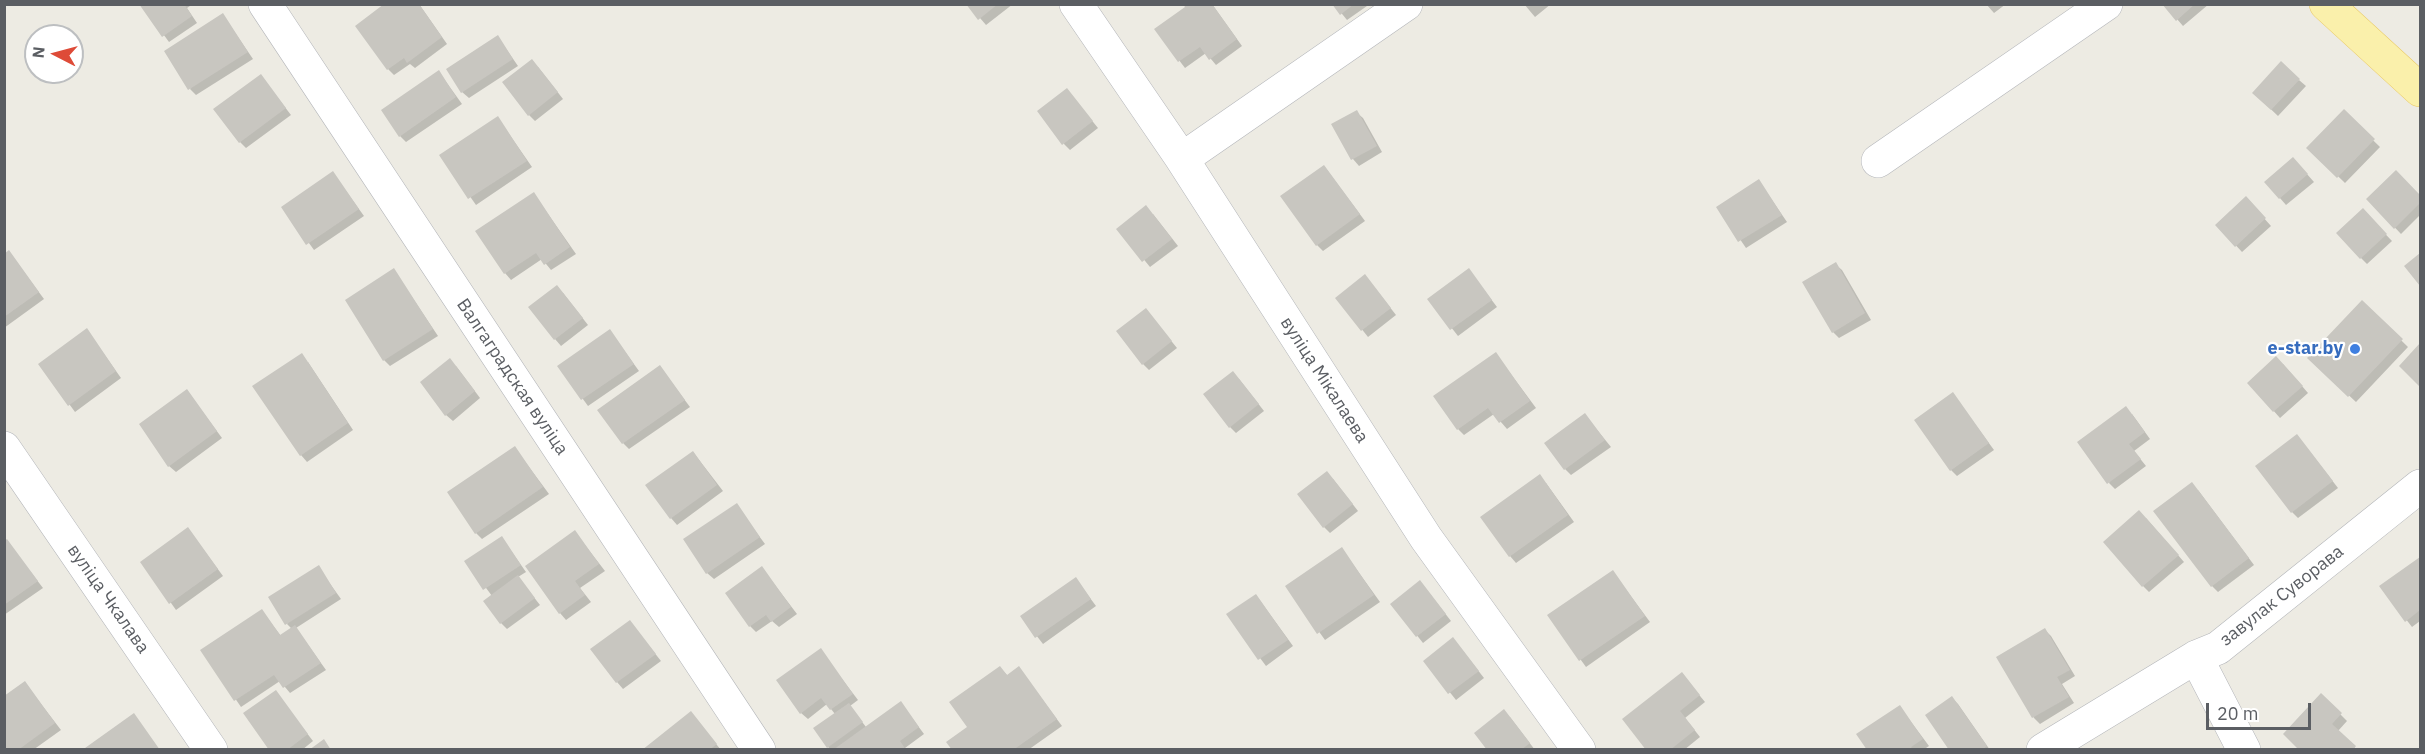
<!DOCTYPE html>
<html>
<head>
<meta charset="utf-8">
<style>
	body { margin:0 }
	#map { position:relative; width:2425px; height:754px; overflow:hidden; background:#edebe3; font-family:"IBM Plex Sans",sans-serif }
	canvas { display:block }
	.frame { position:absolute; inset:0; border:6px solid #5b5e63; pointer-events:none }
	.north { position:absolute; left:24px; top:24px; width:60px; height:60px; box-sizing:border-box; background:#fff; border:2px solid #bdbfc1; border-radius:50%; rotate:276deg; font-size:16px; font-weight:700; line-height:24px; text-align:center; color:#5b5e63 }
	.north::after { content:''; display:block; margin:auto; width:21px; height:27px; background:#de4b38; clip-path:polygon(50% 0,100% 100%,50% 72%,0 100%) }
	.scale { position:absolute; left:2206px; top:703px; width:105px; height:27px; box-sizing:border-box; border:3px solid #5b5e63; border-top:0; padding-left:8px; font-size:18px; line-height:21px; white-space:nowrap; color:#5b5e63; -webkit-text-stroke:4px #fff; paint-order:stroke }
</style>
</head>
<body>
<div id="map">
<canvas width="2425" height="754"></canvas>
<div class="frame"></div>
<div class="north">N</div>
<div class="scale">20 m</div>
</div>
<script>
const c = document.querySelector('canvas').getContext('2d');
c.lineJoin = 'round';
function fillPath(path, color) { c.fillStyle = color; c.fill(path, 'evenodd'); }
function stroke(path, color, width, dash) { c.strokeStyle = color; c.lineWidth = width; c.lineCap = dash ? 'butt' : 'round'; c.setLineDash(dash || []); c.stroke(path); }
function label(font, color, halo, rows, align = 'center') {
  c.font = font + ' "IBM Plex Sans",sans-serif'; c.lineWidth = 4.5; c.setLineDash([]); c.textBaseline = 'middle'; c.strokeStyle = halo; c.fillStyle = color; for (const [text, x, y, turn = 0] of rows) {
    c.save(); c.translate(x, y); c.rotate((+turn || 0) * Math.PI / 180); c.textAlign = isNaN(turn) ? turn : align; if (halo) c.strokeText(text, 0, 0); c.fillText(text, 0, 0); c.restore();
  }
}
const shadow = new Path2D(`
	M141 4H193L187 8 197 23 169 42Z
	M387 4H419L447 44 415 68 410 64 394 75 388 69Z
	M968 4H1013L986 25Z
	M1212 4 1242 46 1216 65 1206 53 1185 68 1156 30Z
	M1334 4H1366L1367 6 1347 20Z
	M1524 4H1551L1535 17Z
	M1986 4H2006L1994 13Z
	M2164 4H2209L2183 26Z
	M223 15 253 59 196 95 190 89Z
	M498 37 518 66 469 98 462 92Z
	M538 67 563 99 535 121 529 115Z
	M439 72 462 104 406 142 400 136Z
	M261 76 291 115 246 148 240 142Z
	M2299 80 2306 86 2278 116 2260 99Z
	M1067 90 1098 128 1070 150 1064 144Z
	M1356 112 1363 118 1382 152 1359 166 1353 159 1333 125Z
	M2344 112 2380 147 2345 183 2309 148Z
	M498 118 532 167 476 205 441 155Z
	M2299 165 2314 182 2286 205 2266 182Z
	M1324 166 1365 221 1323 251 1317 245Z
	M2396 172 2420 197V215L2401 234 2368 199Z
	M333 173 364 216 314 250 283 207Z
	M1759 181 1787 222 1746 248 1718 207Z
	M534 194 576 254 551 270 542 259 511 280 505 273Z
	M2246 198 2271 226 2242 252 2217 225Z
	M1153 214 1178 246 1150 267 1119 229Z
	M2369 217 2392 241 2367 264 2361 258Z
	M9 252 44 299 4 328V256Z
	M1835 264 1842 270 1871 320 1839 338 1833 332Z
	M394 270 438 336 390 366 384 360Z
	M1469 270 1497 307 1458 336 1429 299Z
	M1371 283 1396 315 1368 337 1337 298Z
	M563 293 588 325 561 346 555 339Z
	M2362 302 2408 347 2356 402 2309 358Z
	M1146 310 1177 348 1149 370 1143 364Z
	M87 330 121 378 75 412 40 364Z
	M610 331 639 371 588 406 559 366Z
	M2420 346V386L2401 366Z
	M1496 354 1536 408 1507 429 1494 414 1464 435 1458 429Z
	M308 362 353 430 307 462 301 455Z
	M2283 364 2308 393 2280 418 2249 383Z
	M456 366 480 398 453 421 446 415Z
	M660 367 690 407 629 449 623 443Z
	M1239 379 1264 411 1236 433 1230 427Z
	M187 391 222 438 176 472 169 466Z
	M1953 394 1994 450 1957 476 1951 470Z
	M2132 414 2150 439 2134 451 2146 466 2115 489 2109 483Z
	M1585 415 1611 447 1571 475 1565 469Z
	M2303 443 2338 488 2298 518 2292 512Z
	M515 448 549 494 482 539 476 533Z
	M693 452 723 491 677 525 671 518Z
	M1333 479 1358 511 1330 533 1324 527Z
	M1546 483 1574 522 1516 563 1510 556Z
	M2198 490 2254 565 2218 592 2212 586Z
	M736 505 765 544 714 579 707 573Z
	M2146 518 2184 562 2149 592 2143 586Z
	M188 529 223 576 176 610 142 562Z
	M575 532 605 571 580 588 591 602 566 620 560 613Z
	M502 538 526 572 518 577 540 605 507 629 501 623 492 596 466 561Z
	M7 541 43 588 4 615V543Z
	M1342 549 1380 602 1325 640 1287 587Z
	M2420 558V621L2412 627 2381 587Z
	M318 567 341 599 296 628 326 670 290 693 280 681 241 707 202 650 262 611 281 636 292 629 287 624Z
	M762 568 797 614 779 627 772 621 756 632 750 626Z
	M1613 572 1650 622 1586 667 1549 616Z
	M1076 579 1096 606 1043 644 1022 617Z
	M1426 589 1451 621 1423 643 1392 604Z
	M1256 595 1293 646 1266 666 1228 615Z
	M630 622 661 661 623 689 617 682Z
	M2045 630 2051 636 2075 676 2062 684 2074 703 2040 724 2034 718 1998 657Z
	M1459 646 1484 678 1456 700 1425 661Z
	M820 650 858 700 850 706 866 727 901 703 924 734 905 748 907 750H831L828 747 835 714 827 704 808 719 801 713Z
	M1000 668 1008 676 1019 668 1062 726 1028 750H954L969 728Z
	M1682 674 1705 702 1685 718 1700 737 1684 750H1648Z
	M25 683 61 730 33 750H4Z
	M275 692 313 741 302 750H271Z
	M2321 695 2347 721 2338 731 2357 750H2301Z
	M1952 698 1958 704 1990 750H1951Z
	M1900 707 1929 746 1923 750H1869Z
	M691 713 721 750H644Z
	M1510 717 1535 750H1489Z`);
const building = new Path2D(`
	M139 4H184L192 16 162 37Z
	M384 4H419L442 37 407 63 404 58 387 70 355 26Z
	M966 4H998L978 20Z
	M1183 4H1212L1237 39 1209 60 1200 47 1178 62 1154 29 1185 7Z
	M1332 4H1354L1340 15Z
	M2162 4H2195L2176 21Z
	M223 13 248 52 188 90 164 51Z
	M498 35 513 59 461 93 446 69Z
	M532 59 558 92 528 116 502 82Z
	M2281 61 2300 79 2271 110 2252 93Z
	M439 70 456 97 399 137 381 110Z
	M261 74 286 108 239 143 213 109Z
	M1067 88 1093 121 1062 145 1037 111Z
	M2344 109 2375 139 2337 178 2306 148Z
	M1357 110 1377 146 1351 160 1331 124Z
	M498 116 527 161 468 199 439 155Z
	M2293 157 2308 174 2279 199 2264 182Z
	M1324 165 1360 214 1316 246 1280 196Z
	M2396 170 2420 195V203L2394 229 2366 199Z
	M333 171 359 209 306 245 281 207Z
	M1759 179 1782 215 1738 242 1716 207Z
	M534 192 570 247 544 265 536 253 504 274 475 231Z
	M2246 196 2266 218 2235 247 2215 225Z
	M1146 205 1172 239 1142 262 1116 229Z
	M2363 208 2387 234 2360 259 2336 233Z
	M9 250 39 292 4 317V254Z
	M2420 253V286L2404 266Z
	M1836 262 1865 313 1832 333 1802 282Z
	M394 268 433 329 383 361 345 300Z
	M1469 268 1492 300 1450 330 1427 299Z
	M1365 274 1391 308 1361 331 1335 298Z
	M557 285 583 318 554 340 528 307Z
	M2362 300 2403 339 2348 397 2307 358Z
	M1146 308 1172 341 1142 365 1116 331Z
	M87 328 116 371 68 406 38 364Z
	M610 329 634 364 581 400 557 366Z
	M2420 343V387L2399 366Z
	M1496 352 1530 401 1499 423 1488 408 1457 430 1433 396Z
	M302 353 348 423 300 456 252 386Z
	M2276 356 2303 386 2273 412 2247 383Z
	M450 358 475 391 445 416 420 382Z
	M660 365 685 400 622 444 597 410Z
	M1233 371 1259 404 1229 428 1203 394Z
	M187 389 217 431 168 467 139 424Z
	M1953 392 1989 443 1950 471 1914 420Z
	M2126 406 2145 432 2129 444 2141 459 2107 484 2077 442Z
	M1585 413 1605 440 1564 470 1544 443Z
	M2297 434 2333 481 2291 513 2255 466Z
	M515 446 543 487 475 534 447 492Z
	M693 451 717 485 670 519 645 485Z
	M1327 471 1353 504 1323 528 1297 494Z
	M1540 474 1568 515 1509 557 1480 517Z
	M2192 482 2249 558 2211 587 2153 511Z
	M737 503 760 537 706 574 683 539Z
	M2139 510 2179 555 2142 587 2103 542Z
	M188 527 218 569 169 604 140 562Z
	M575 530 599 564 575 581 585 595 559 614 525 566Z
	M502 536 521 565 483 590 464 561Z
	M7 539 38 581 4 605V541Z
	M1342 547 1374 595 1317 634 1285 586Z
	M2420 557V610L2405 622 2379 586Z
	M319 565 336 593 285 625 268 597Z
	M762 566 791 607 771 622 766 615 749 627 725 593Z
	M1613 570 1645 616 1579 661 1547 615Z
	M518 575 535 598 500 624 483 601Z
	M1076 577 1091 599 1035 638 1020 616Z
	M1420 580 1446 614 1416 637 1390 604Z
	M1256 594 1288 640 1258 660 1226 614Z
	M262 609 280 635 295 625 321 663 283 688 274 675 234 701 200 650Z
	M630 620 656 654 616 683 590 649Z
	M2045 628 2070 670 2057 677 2069 697 2032 718 1996 657Z
	M1453 637 1479 671 1448 694 1423 661Z
	M821 648 853 694 830 710 821 698 800 714 776 680Z
	M1000 666 1007 675 1019 666 1057 719 1013 750H952L946 742 967 727 949 702Z
	M1682 672 1700 695 1680 711 1695 730 1670 750H1646L1622 719Z
	M25 681 55 723 18 750H4V696Z
	M276 690 308 734 287 750H269L243 713Z
	M2321 693 2342 713 2332 724 2356 746 2353 750H2299L2283 734Z
	M1952 696 1987 746 1982 750H1949L1925 715Z
	M901 701 919 727 900 741 906 750H833Z
	M849 703 863 722 827 748 813 728Z
	M1900 705 1923 739 1911 747 1913 750H1867L1856 734Z
	M1504 709 1530 743 1521 750H1487L1474 733Z
	M691 711 717 744 709 750H642Z
	M134 713 160 750H86L85 748Z
	M324 739 331 750H309Z`);
const minor = new Path2D(`
	M265 4 759 750
	M1076 4 1182 159 1426 538 1579 750
	M1182 159 1406 4
	M1878 161 2106 4
	M4 448 211 750
	M2196 657 2244 750
	M2043 750 2196 657 2218 648 2420 486`);
const major = new Path2D(`
	M2326 4 2420 90`);
const markers = [
	[2355,349,6,"#3f7fe0"]
];
const shopNames = [
	["e-star.by",2343,349]
];
const streetNames = [
	["Валгаградская вуліца",512,377,56],
	["вуліца Мікалаева",1324,380,57],
	["завулак Суворава",2282,596,-38],
	["вуліца Чкалава",108,599,55]
];
fillPath(shadow, '#0003');
fillPath(building, '#c8c6c0');
stroke(minor, '#b3b5b9', 34);
stroke(major, '#e8c761', 34);
stroke(minor, '#fff', 33);
stroke(major, '#faf0ab', 33);
for (const [x, y, r, color] of markers) { const dot = new Path2D(); dot.arc(x, y, r, 0, 2 * Math.PI); c.fillStyle = color; c.fill(dot); stroke(dot, '#fff', 2); }
label('bold 18px', '#366cbe', '#fff', shopNames, 'right');
label('18px', '#5b5e63', '#fff', streetNames);
</script>
</body>
</html>
